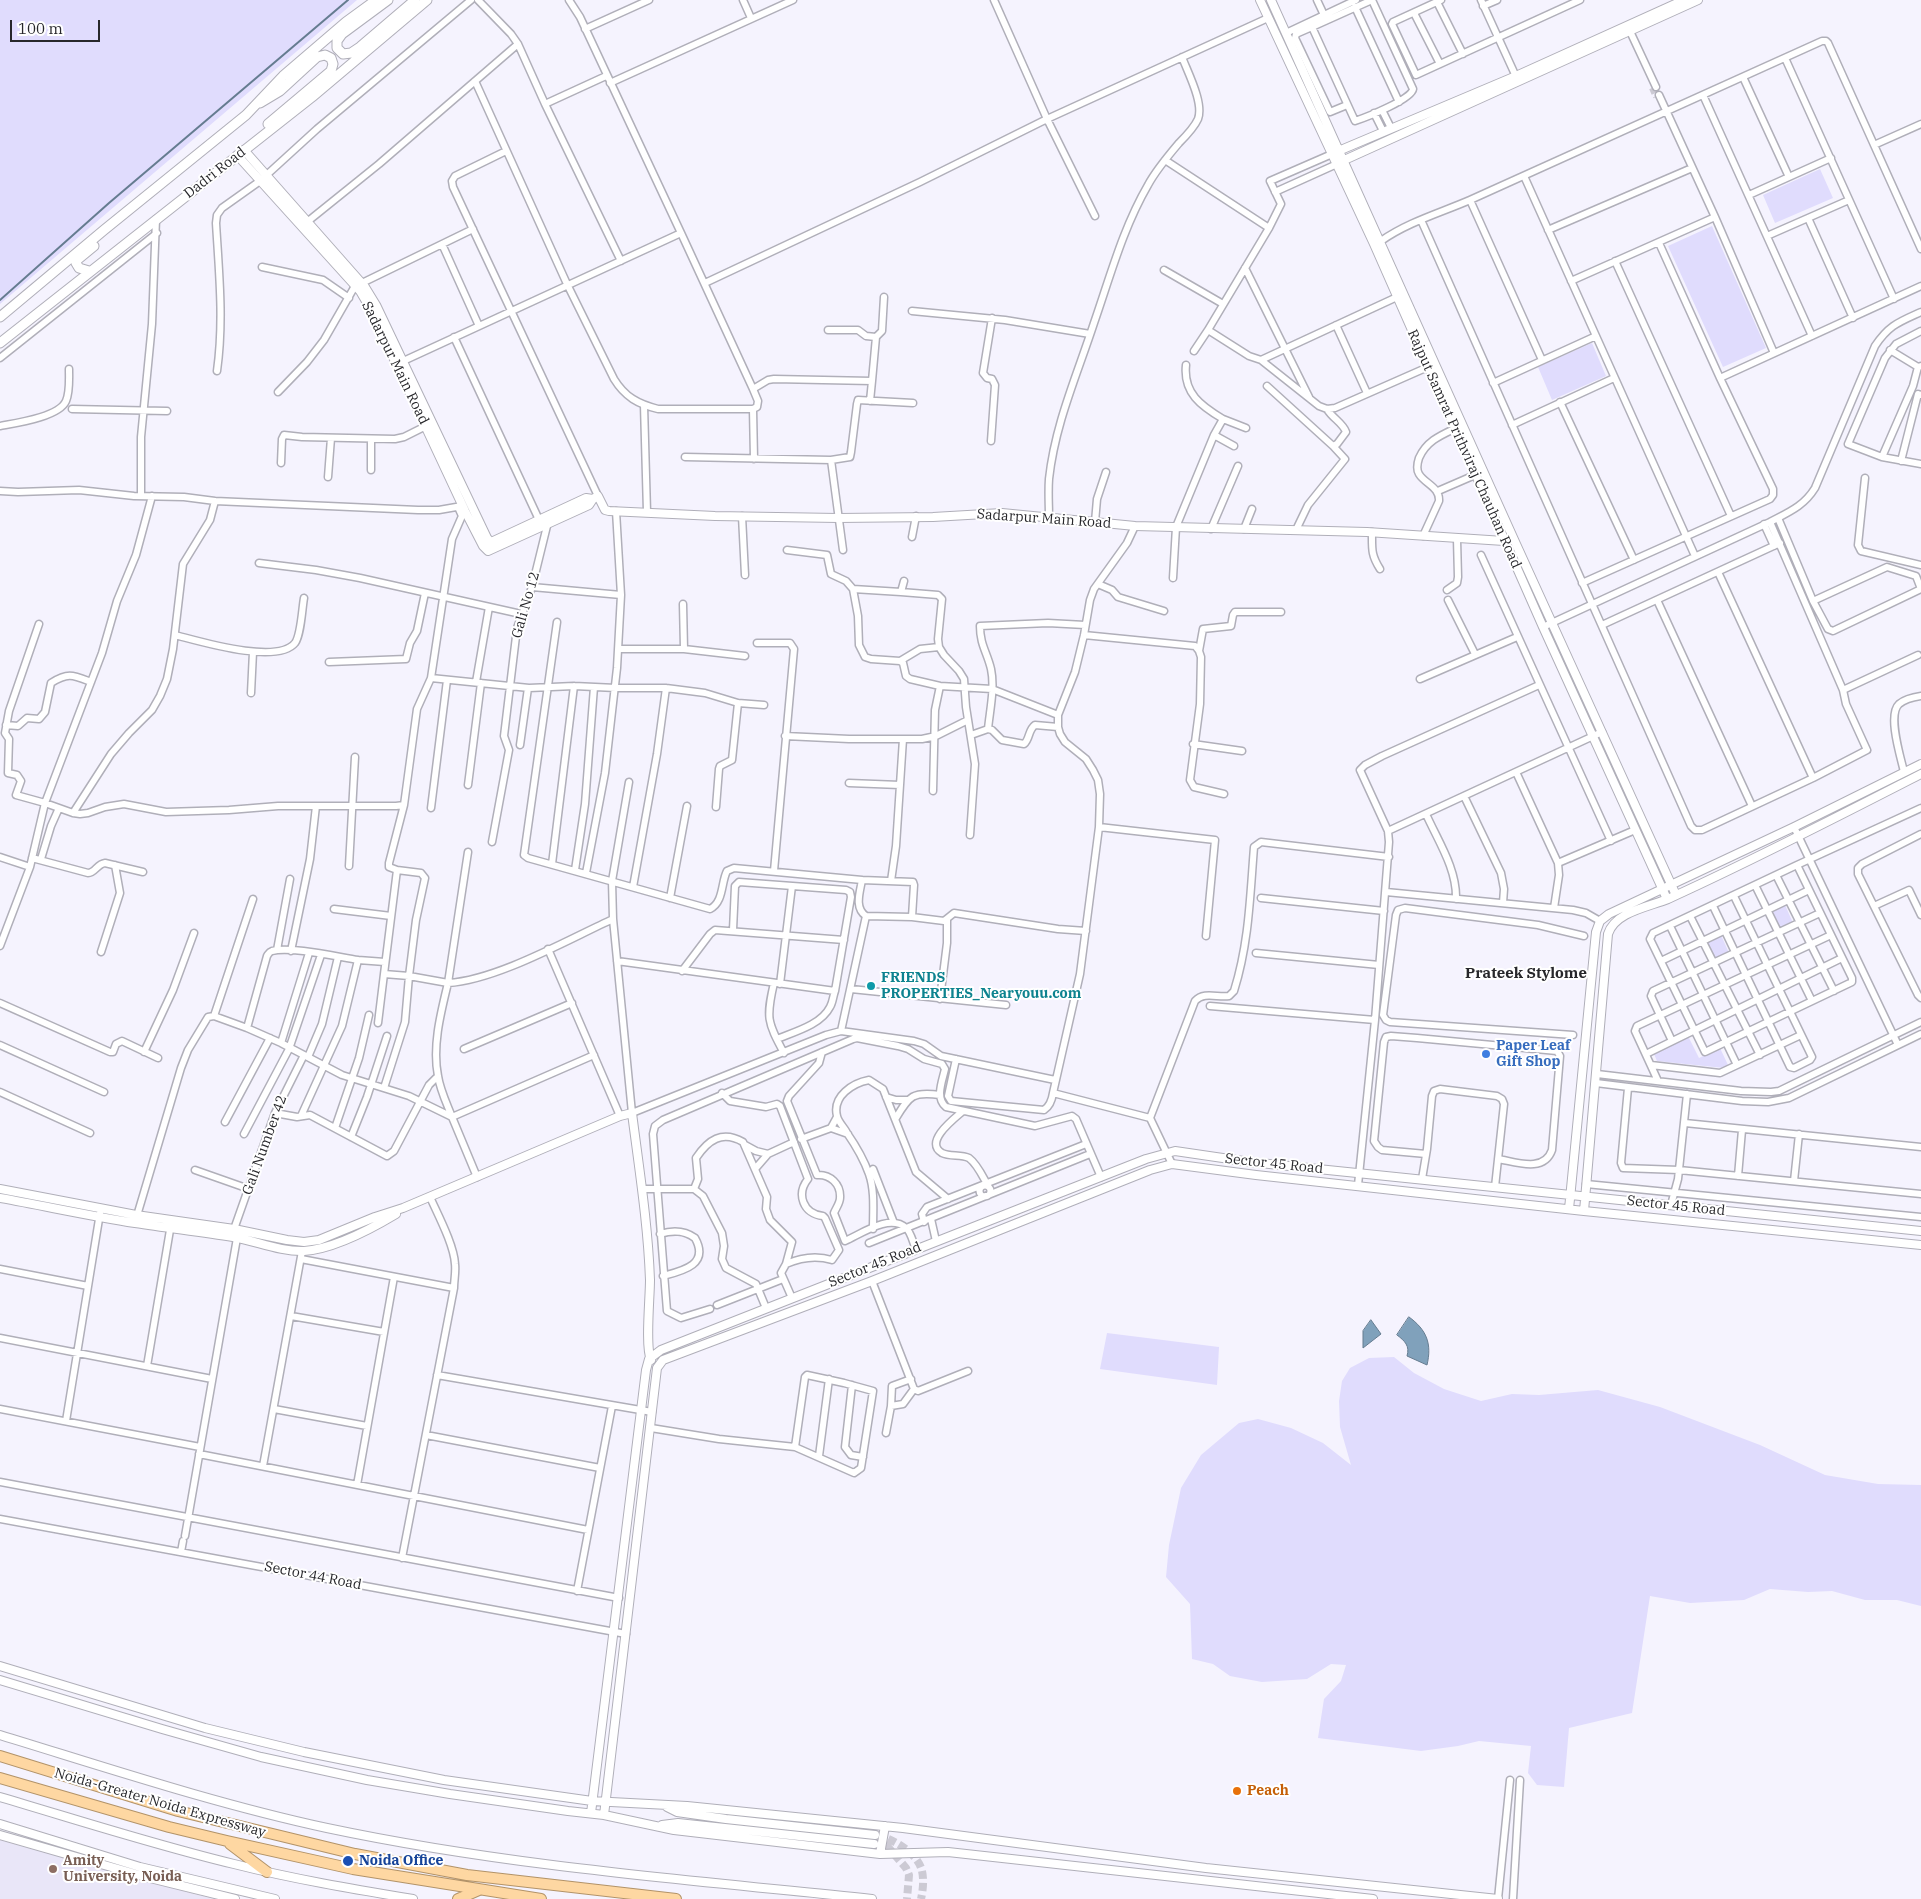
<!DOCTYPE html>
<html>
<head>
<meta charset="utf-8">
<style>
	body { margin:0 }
	#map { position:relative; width:1921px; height:1899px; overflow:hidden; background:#f5f3fe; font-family:"IBM Plex Serif",serif }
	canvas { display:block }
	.scale { position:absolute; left:10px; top:20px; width:90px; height:22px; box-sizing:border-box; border:2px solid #27272b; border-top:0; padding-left:6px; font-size:15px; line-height:18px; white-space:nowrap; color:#27272b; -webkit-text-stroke:4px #fff; paint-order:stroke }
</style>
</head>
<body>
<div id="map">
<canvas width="1921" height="1899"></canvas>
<div class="scale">100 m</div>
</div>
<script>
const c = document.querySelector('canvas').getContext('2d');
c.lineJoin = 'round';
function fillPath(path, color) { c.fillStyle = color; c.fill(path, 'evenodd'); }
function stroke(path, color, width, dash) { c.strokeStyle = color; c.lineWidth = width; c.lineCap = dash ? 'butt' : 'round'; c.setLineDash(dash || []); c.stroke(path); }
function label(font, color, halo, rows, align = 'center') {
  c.font = font + ' "IBM Plex Serif",serif'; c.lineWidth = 4; c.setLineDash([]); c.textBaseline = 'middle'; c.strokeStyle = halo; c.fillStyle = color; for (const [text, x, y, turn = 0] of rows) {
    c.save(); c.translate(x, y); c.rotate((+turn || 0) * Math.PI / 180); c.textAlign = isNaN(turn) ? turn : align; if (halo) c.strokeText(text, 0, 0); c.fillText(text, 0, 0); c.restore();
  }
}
const built = new Path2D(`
	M0 1840 213 1899H0Z`);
const green = new Path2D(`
	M0 0H357L0 304Z
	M1820 169 1833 198 1775 223 1763 195Z
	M1712 226 1766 348 1723 367 1668 246Z
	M1592 343 1606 376 1552 400 1538 367Z
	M1785 905 1793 923 1780 929 1771 911Z
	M1721 935 1729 953 1716 959 1707 942Z
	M1688 1036 1699 1058 1720 1048 1728 1065 1724 1068 1657 1061 1653 1052Z
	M1107 1333 1219 1347 1217 1385 1100 1369Z
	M1394 1357 1414 1373 1444 1389 1481 1401 1512 1394 1539 1395 1598 1390 1660 1407 1760 1445 1825 1475 1878 1484 1921 1485V1606L1897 1600H1865L1832 1591 1808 1592 1770 1589 1744 1600 1690 1603 1650 1596 1632 1713 1569 1728 1564 1787 1537 1785 1528 1773 1531 1746 1479 1741 1458 1746 1421 1751 1318 1738 1324 1699 1341 1681 1346 1665 1331 1664 1307 1679 1262 1682 1230 1676 1213 1664 1192 1659 1190 1604 1166 1577 1169 1545 1181 1488 1201 1455 1239 1423 1258 1419 1291 1428 1323 1443 1351 1465 1340 1427 1339 1401 1342 1381 1350 1368 1369 1358Z`);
const water = new Path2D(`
	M1409 1317C1427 1330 1432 1344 1427 1365L1407 1356C1410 1346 1405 1341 1397 1335Z
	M1371 1320 1381 1334 1363 1348V1331Z`);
const stream = new Path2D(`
	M0 300 109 203 348 0`);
const minorTunnel = new Path2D(`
	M1652 88 1656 97`);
const tertiaryTunnel = new Path2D(`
	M877 1835C893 1839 918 1853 922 1871 924 1880 923 1890 921 1899
	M874 1844 888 1847 906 1868 909 1875 907 1899`);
const minor = new Path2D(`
	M478 0 511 34 518 44 545 104 621 261
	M743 0 751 18
	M994 0 1047 119 1095 216
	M1317 0 1324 15
	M1441 0 1393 22 1392 24 1416 75 1580 0
	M1481 0 1518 81
	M1437 2 1463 54
	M1483 6 1497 0
	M1355 7 1399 102
	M1414 13 1440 64
	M1312 27 1372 0 1413 89C1412 99 1367 117 1355 121L1312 27 1296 34 1295 38 1330 112 1347 105
	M1628 27 1656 87
	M585 29 649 0
	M1286 33 1356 0
	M1785 58 1894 299
	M1743 77 1789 177
	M475 81 567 284 614 379C625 397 638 404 658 409H753L757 407 758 401 753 389 768 380 774 379 872 381 876 337 882 331 884 297
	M610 83 793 0
	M1659 95 1715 217 1774 353
	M1703 95 1812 336
	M545 104 606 76
	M1382 110 1391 128
	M1374 113 1383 131
	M1874 145 1921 124
	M506 151 455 176 452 181 453 187 598 496
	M1332 154 1270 181 1281 204 1269 228 1208 330 1249 356 1261 360 1397 297
	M1165 160 1269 228
	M1524 176 1695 556
	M1275 192 1337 164
	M1749 195 1831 158
	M1470 200 1542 360
	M1808 218 1853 318
	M1421 220 1691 826 1695 830H1702L1813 778 1867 750 1846 704 1843 690 1770 522
	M307 222 379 164 518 44
	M1548 230 1692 168
	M681 233 753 389
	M1767 236 1849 200
	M1381 241C1408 222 1440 213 1470 200L1822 41H1826L1828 43 1921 249
	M442 244 479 326
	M1615 261 1731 516
	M262 267 323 280 349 298
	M1245 268 1309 397
	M1164 270 1223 304
	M1571 281 1715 217
	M362 283 473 229
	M705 283 920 182 1047 119 1268 18
	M912 311 1005 320 1090 334
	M1336 325 1367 393
	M828 330H858L866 336 876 337
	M1921 331 1896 344 1885 358 1848 444 1882 457 1921 464
	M454 337 541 524
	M1890 350 1918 367
	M1194 351 1208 330
	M0 358 157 233
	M1261 360 1319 406 1327 409 1335 408 1428 367
	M399 363 681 233 580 17 569 0
	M1186 365C1183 393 1201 406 1223 419
	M217 371C224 321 219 273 216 223L217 215 222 208 260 181 317 129 471 0
	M1720 378 1921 286
	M1493 383 1596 336
	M1267 386 1333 446 1337 444 1346 432C1343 423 1332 418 1327 409
	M278 392 307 362 324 340 355 286
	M870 401 872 381
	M1560 402 1634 560
	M644 405 647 512
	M72 409 167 411
	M753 409 754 459
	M1512 425 1614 378
	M0 426C16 423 59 417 66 401 70 392 69 379 69 369
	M1214 435 1234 446
	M371 439V470
	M991 441 995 385 992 379 987 378 983 373 992 318
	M685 457 831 460 850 457 851 452 857 404 858 400 913 403
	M1882 457 1913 386 1918 367 1921 366
	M831 460 843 550
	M1901 461 1918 394 1921 395
	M281 463 282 439 284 435 302 437 395 439 404 437 432 423
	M328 477 331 438
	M1865 478 1858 545 1861 551 1921 565
	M0 491 18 492 79 490 134 496 184 497 215 501 418 510H439L462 506
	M1438 491 1475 475
	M141 496V437L152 324 156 219
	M742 516 745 575
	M1049 517C1049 505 1048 492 1049 479 1055 424 1077 375 1094 323 1110 277 1123 228 1148 185 1156 170 1168 156 1179 143 1186 136 1194 128 1198 119 1204 103 1188 73 1182 57
	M1778 518 1813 601 1828 629 1833 631 1921 589 1916 576 1887 567 1813 601
	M1095 522 1097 499 1106 472
	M1764 524 1774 546
	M1135 526 1127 543 1094 589 1090 600 1084 635 1075 672 1058 715V727L1060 734 1065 742 1086 759 1093 770 1098 780 1100 794 1099 827 1080 974 1053 1093 1150 1118 1172 1164
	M1211 529 1238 466
	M1244 529 1252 509
	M1296 530 1308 505 1345 459 1333 446
	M1372 532C1372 549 1371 555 1380 569
	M1423 536 1439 501C1440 487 1425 484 1419 474 1416 469 1417 464 1419 458 1426 442 1439 436 1454 429
	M912 537 916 516
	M787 550 827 555 831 574 846 581 853 589 858 616 859 645 865 657 871 659 900 661 920 649 939 647
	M1481 555 1611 841
	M259 563 316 570 360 578 521 614
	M1718 572 1813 778
	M1173 578 1176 527 1214 435 1223 419 1246 428
	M1582 583 1770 499 1773 495V489L1720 378 1659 243
	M1098 584 1112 590 1118 597 1164 611
	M532 587 621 595
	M853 589 901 592 904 581
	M1447 590 1457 583 1458 577 1457 539
	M901 592 938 595 942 599 938 639 939 647 944 655 959 671 964 679 966 707 975 764 970 835
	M1448 600 1475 654
	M1657 600 1752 806
	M683 604 684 649
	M557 622 524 855 528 858 710 909C724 902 721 882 727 871L734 868 862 880C860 892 854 908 866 916L841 1031
	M39 624 9 711 5 733 9 739 8 773 17 775 21 781 16 795 45 803 73 813 80 814 88 813 105 807 124 804 166 812 229 810 278 806H396L404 805 417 709 431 678 452 539 462 516 458 507
	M1602 625 1780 543
	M1543 627 1770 522C1789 512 1804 506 1815 488L1875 346C1889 325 1899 322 1921 312
	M175 635C199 641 277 665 295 643 301 635 302 609 304 598
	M1084 635 1195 646 1199 651 1201 657 1200 704 1190 780 1194 787 1224 794
	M757 643H790L794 649 774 871
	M618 649H684L745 656
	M1199 651 1203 629 1231 626 1233 615 1235 612H1281
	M900 661 903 663 906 676 910 679 940 686 992 689 1058 715
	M329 662 406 659 410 643 417 631 425 593
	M431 678 529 688 574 686 616 688H666L705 693 738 703 764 705
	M1420 679 1517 637
	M476 682 489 607
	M1843 690 1918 655
	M251 693 253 652
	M6 725 18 726 27 718 39 719 45 712 51 683C68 672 73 675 91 682
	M988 729C990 709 995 688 991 669 987 652 980 645 980 626L1048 623 1085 625
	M971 735 988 729 992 730 1002 740 1024 744C1030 739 1028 730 1035 725L1058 727
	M785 736 849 739H922L936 736 968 720
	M1193 744 1242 751
	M520 745 528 688
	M1516 772 1558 863
	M1904 772C1901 758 1887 715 1899 704 1905 699 1914 697 1921 696
	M629 782 612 881 613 919 632 1113 826 1035 841 1031 914 1041 924 1044 941 1056 1055 1080
	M849 783 900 785
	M468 785 481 683
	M933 791 935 710 940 686
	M1464 796 1501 873 1504 889 1503 903
	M404 805 389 863V867L397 870 421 873 425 878 416 920 409 976 448 983C441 1012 432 1046 438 1076 440 1090 447 1104 452 1117
	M716 807 719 769 720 766 732 760 738 703
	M431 808 447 680
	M73 813 111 754 129 733 152 710 160 696 167 679 173 649 183 564 210 520 215 501
	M1426 814C1438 841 1457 869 1456 899
	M1099 827 1215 840 1206 936
	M1794 827 1898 1045
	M1388 831 1602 732
	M1921 834 1862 864 1858 868V874L1918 995 1921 998
	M492 842 509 750 504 736 517 628 532 587 547 526
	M468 852 448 983C497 980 567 940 613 919
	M0 857 30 867
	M32 858 88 873C95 873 97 864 105 863L143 872
	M41 859 51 826 59 808
	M552 864 574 686
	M1797 865 1852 978V982L1705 1052 1650 939 1653 933Z
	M1797 865 1921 808
	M349 866 355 757
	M575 870 585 804 594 687
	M586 873 605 773 617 668 621 595 616 511
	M1776 875 1834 991
	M862 880 913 882 914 885 912 917
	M891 881 896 846 903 739
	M1755 885 1812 1001
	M633 887 657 754 666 688
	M1386 892 1573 910 1586 913 1600 921
	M670 898 687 806
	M1261 898 1384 911
	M1713 906 1790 1067 1794 1068 1810 1060 1812 1057 1734 896
	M1874 906 1909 890 1921 915
	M1554 908 1559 875 1558 863 1635 830
	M334 909 391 916
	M866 916 912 917 944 921 954 913 1058 929 1086 931
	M1690 916 1760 1055
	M1670 926 1737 1065
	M0 946 30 867 45 803 102 653 117 601 136 555 152 496
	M548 949 620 1116
	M277 950 290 879
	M291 951 310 859 316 806
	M101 952 120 893 115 865
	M1256 953 1379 965
	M617 961 835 991 851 897 850 892 846 890 739 882 735 886 733 930
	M1661 961 1809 890
	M682 971 710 934 715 930 844 940
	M774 983C766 1017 767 1022 784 1053
	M780 984 792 886
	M851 989 1006 1005
	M940 999 947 943V920
	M0 1003 110 1052H113L116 1044 122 1041 158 1058
	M1210 1006 1375 1020
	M214 1016 253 899
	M378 1023 384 974
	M247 1028 267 956C269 953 269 952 272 951 290 946 338 957 358 960
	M1573 1035 1390 1022 1386 1020 1383 1015 1396 915 1398 910 1405 908 1538 925 1584 936
	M777 1039C794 1032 821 1025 830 1007 833 1002 833 996 835 991
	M1672 1041 1651 996 1653 991 1820 913
	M281 1043 309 953
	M0 1045 104 1092
	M464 1049 572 1003
	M144 1052 173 990 194 933
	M822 1052 819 1063 789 1096 787 1101 817 1175C830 1174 841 1184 840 1198 840 1203 836 1208 834 1213L845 1241C861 1234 890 1213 906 1228 911 1232 913 1243 916 1249
	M1646 1054 1842 958
	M308 1057 322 1024 338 957
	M956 1059 948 1096 951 1101 1044 1110C1050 1106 1052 1100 1053 1093
	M1651 1065 1720 1073 1801 1035
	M1597 1074 1741 1091 1771 1092 1779 1091 1921 1022
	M1658 1081 1635 1031 1637 1026 1831 935
	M1596 1083 1742 1101 1768 1102 1789 1098 1921 1034
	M384 1088 405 1022 409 976 384 974 397 870
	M1628 1088 1621 1163 1623 1168 1679 1170 1921 1194
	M0 1092 90 1133
	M722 1093 730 1101 766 1107 777 1104 780 1106 808 1179C796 1194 803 1214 823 1216L825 1218 839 1250 832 1260C816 1255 802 1257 786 1264
	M886 1097 896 1100H907
	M963 1111C955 1118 923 1142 942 1153 950 1157 961 1154 969 1158 977 1164 982 1175 987 1184
	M275 1113 297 1117 310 1115 387 1156 394 1151 429 1085 438 1076
	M301 1116 342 1026 358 960 385 962
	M837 1117 831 1128 848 1134
	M896 1118C909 1096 913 1091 940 1095
	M1150 1118 1195 1001C1204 991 1218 998 1229 996L1234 991C1249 943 1250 897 1254 847L1261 842 1389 857
	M225 1122 270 1038
	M1685 1123 1921 1147
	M335 1128 359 1058 369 1015
	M244 1134 289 1049 321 955
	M351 1137 367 1097 387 1036
	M801 1139 831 1128
	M745 1145 756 1151 768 1154
	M1426 1154 1382 1150 1378 1147 1374 1141 1384 1042 1386 1037 1391 1036 1417 1038 1557 1051 1560 1056 1552 1150C1544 1173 1516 1162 1498 1159
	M755 1169 768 1154 794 1142
	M873 1169 894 1223
	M195 1170 249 1189
	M1738 1176 1742 1130
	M477 1177 452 1117 594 1055
	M1422 1179 1427 1149 1432 1096 1434 1091 1440 1089 1497 1096 1502 1099 1504 1104 1495 1187
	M1794 1181 1799 1134
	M1586 1184 1921 1217
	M1358 1185 1375 1020 1389 842 1388 831 1360 770 1365 765 1382 756 1539 685
	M979.5 1191a5.5 5.5 0 1 1 11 0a5.5 5.5 0 1 1-11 0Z
	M642 1189H694L703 1196 722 1233 724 1246 722 1259 726 1268 756 1284 766 1308
	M694 1189 698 1179 696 1158C708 1140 722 1130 743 1142L767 1197 766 1209 770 1220 792 1242 786 1264 781 1273 792 1298
	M1671 1205 1678 1179 1687 1094
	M136 1219 181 1068 188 1050 208 1017 214 1016 247 1028 281 1043 342 1075 409 1096 452 1117
	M931 1219 936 1241
	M924 1222 922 1214 927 1207 1086 1144
	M873 1229C873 1211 875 1191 869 1174 864 1160 856 1146 847 1133 845 1128 838 1122 837 1116 832 1096 853 1083 869 1080L883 1089 916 1172 948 1199
	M233 1232 275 1113 304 1055
	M660 1234C673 1230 684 1230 695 1238 710 1265 682 1271 663 1276
	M869 1243 1090 1154
	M301 1259 454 1288
	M0 1269 88 1286
	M872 1281 914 1389 918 1391 968 1371
	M717 1305 783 1279
	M710 1309 681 1318 667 1311 653 1134 655 1126 663 1120 853 1039 857 1038 898 1046 908 1049 924 1059 942 1064 945 1069C942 1082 935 1098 946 1107L1035 1126 1072 1116 1076 1119 1101 1177
	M291 1316 384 1332
	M0 1338 212 1379
	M147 1366 171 1224
	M437 1375 652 1412
	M852 1385 845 1447 851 1455 863 1457
	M891 1406 903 1404 914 1389
	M0 1409 200 1447
	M274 1409 367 1426
	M66 1421 100 1213
	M651 1428 719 1439 795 1447 854 1473 861 1468 873 1391 844 1383 807 1375 805 1377 795 1447
	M886 1433 891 1406 892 1386 911 1379
	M426 1435 600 1468
	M199 1454 588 1530
	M819 1456 829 1379
	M263 1466 302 1251
	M0 1482 619 1598
	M357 1485 394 1277
	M0 1519 626 1634
	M185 1536 237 1238
	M181 1552 183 1541
	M402 1558 454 1288C454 1280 456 1272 455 1264 454 1245 438 1215 430 1197
	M577 1591 612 1406
	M1498 1899 1510 1780
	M1513 1899 1520 1780`);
const tertiary = new Path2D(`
	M1260 0 1374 244 1543 627 1667 899
	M1271 0 1516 544 1676 895
	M244 150 365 287 376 305 487 538 490 541
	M1336 152 1516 76 1684 0
	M237 155 360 291 370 308 465 511 483 546 488 551 589 505 593 499 598 496 605 510 609 511 715 516 838 518 933 517 1002 513 1135 526 1367 532 1504 541
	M1340 162 1698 0
	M487 544 586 498 593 499
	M0 1189 136 1215 234 1229 287 1240 304 1242 319 1240 375 1217 403 1208 620 1116 632 1113C639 1168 648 1224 650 1280 650 1298 645 1347 651 1360
	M0 1198C45 1206 90 1216 135 1223 168 1228 201 1232 233 1237 256 1241 281 1252 304 1251 333 1249 371 1229 396 1214
	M1569 1209 1596 932 1600 921 1609 914 1794 827 1921 764
	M1584 1211 1608 934C1615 912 1648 907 1668 899 1754 860 1837 817 1921 774
	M0 1666 205 1728 304 1752 444 1780 592 1801 687 1806 903 1828 1206 1868 1498 1899
	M0 1680 162 1729 261 1757 367 1780 450 1794 568 1811 604 1815 674 1830 880 1854 948 1852 1373 1899
	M0 1735C108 1768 216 1804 327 1828 506 1866 690 1880 872 1899
	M0 1797C78 1820 155 1845 234 1864 293 1879 353 1889 413 1899
	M667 1807 677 1812 726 1819 875 1835
	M591 1813 646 1370 649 1359 661 1350 1146 1159 1175 1151 1250 1162 1921 1231
	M604 1815 657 1368 663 1360 872 1281 1150 1170 1172 1164 1256 1175 1584 1211 1921 1245
	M0 1824 140 1867 275 1899
	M662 1825 678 1823 874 1844
	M0 1835 146 1877 235 1899
	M880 1854 885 1826`);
const secondary = new Path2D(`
	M388 0 342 34 337 41V48L343 54 351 53 360 47 415 0
	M260 103 280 91 317 57 325 55 331 58 333 64 331 71 268 124
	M89 271 79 268 76 263 77 260 94 246
	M0 317 104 230 246 115 283 76 346 22 376 0
	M0 343 312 97 427 0`);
const trunk = new Path2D(`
	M0 1756 178 1811 355 1854 467 1875 676 1899
	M0 1778 169 1827 227 1841 353 1869 541 1899
	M230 1844 267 1872
	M458 1899 479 1890`);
const markers = [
	[871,986,5,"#0f9aa8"],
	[1486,1054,5,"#3f7fe0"],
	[1237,1791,5,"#e8710a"],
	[348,1861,6,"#1a4fb4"],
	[53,1869,5,"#8d6e63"]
];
const streetNames = [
	["Dadri Road",215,173,-38],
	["Sadarpur Main Road",395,363,64],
	["Rajput Samrat Prithviraj Chauhan Road",1464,449,66],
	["Sadarpur Main Road",1044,519,4],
	["Gali No 12",526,605,-74],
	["Gali Number 42",265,1145,-70],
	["Sector 45 Road",1274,1164,6],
	["Sector 45 Road",1676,1206,6],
	["Sector 45 Road",875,1265,-22],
	["Sector 44 Road",313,1576,11],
	["Noida-Greater Noida Expressway",160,1803,16]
];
const cultureNames = [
	["FRIENDS",881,978],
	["PROPERTIES_Nearyouu.com",881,994]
];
const shopNames = [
	["Paper Leaf",1496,1046],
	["Gift Shop",1496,1062]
];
const foodNames = [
	["Peach",1247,1791]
];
const educationNames = [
	["Amity",63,1861],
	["University, Noida",63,1877]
];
const transitNames = [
	["Noida Office",359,1861]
];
const neighbourhoodNames = [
	["Prateek Stylome",1526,974]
];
fillPath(built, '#e9e6f8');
fillPath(green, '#e0dcfd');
fillPath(water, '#80a1bb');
stroke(water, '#657c90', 1);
stroke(stream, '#657c90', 2);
stroke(minorTunnel, '#cccad4', 6, [6, 3]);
stroke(tertiaryTunnel, '#cccad4', 8, [8, 4]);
stroke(minor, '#b0afb9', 9);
stroke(tertiary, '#b0afb9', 10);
stroke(secondary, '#b0afb9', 11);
stroke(trunk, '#b29369', 12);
stroke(minor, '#fff', 6);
stroke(tertiary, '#fff', 8);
stroke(secondary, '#fff', 9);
stroke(trunk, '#fed7a2', 10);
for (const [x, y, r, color] of markers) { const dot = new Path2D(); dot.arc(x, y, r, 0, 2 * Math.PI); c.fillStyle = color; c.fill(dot); stroke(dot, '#fff', 2); }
label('14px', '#27272b', '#fff', streetNames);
label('bold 14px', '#0d838f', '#fff', cultureNames, 'left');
label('bold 14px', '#366cbe', '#fff', shopNames, 'left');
label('bold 14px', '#c56008', '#fff', foodNames, 'left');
label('bold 14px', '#785e54', '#fff', educationNames, 'left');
label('bold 14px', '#164399', '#fff', transitNames, 'left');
label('bold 15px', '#27272b', '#fff', neighbourhoodNames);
</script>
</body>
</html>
